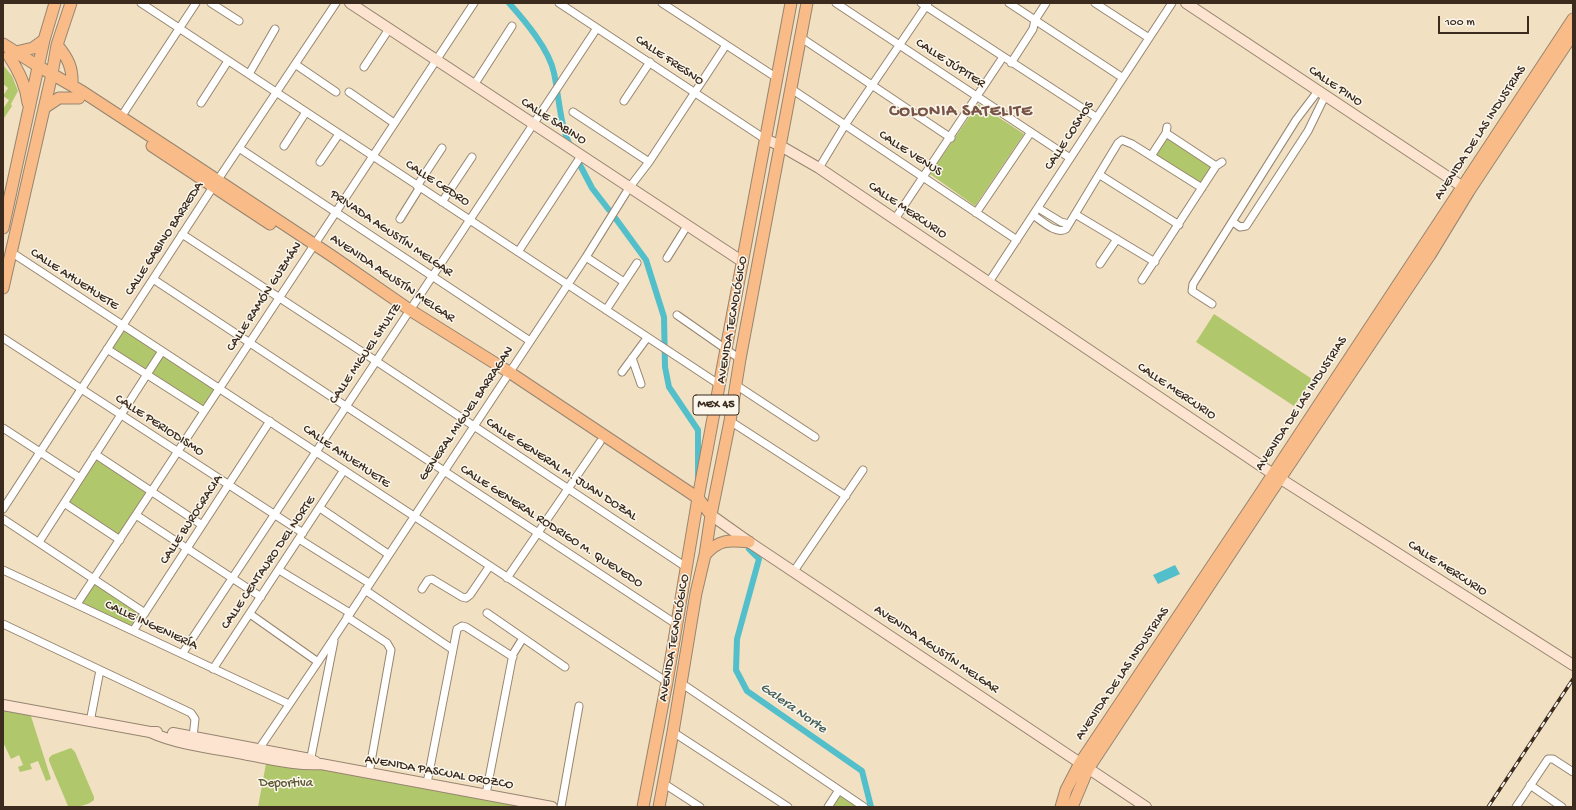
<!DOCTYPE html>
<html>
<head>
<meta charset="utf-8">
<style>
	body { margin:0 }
	#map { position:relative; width:1576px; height:810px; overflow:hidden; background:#f1e0c2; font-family:"Gochi Hand",sans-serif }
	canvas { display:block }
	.frame { position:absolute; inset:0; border:4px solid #3b2a1e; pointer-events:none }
	.scale { position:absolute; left:1438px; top:16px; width:91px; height:18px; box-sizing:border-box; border:2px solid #3b2a1e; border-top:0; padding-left:5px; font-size:12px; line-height:14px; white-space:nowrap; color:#3b2a1e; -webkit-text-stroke:3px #fbf7ec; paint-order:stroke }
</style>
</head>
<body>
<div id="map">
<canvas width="1576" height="810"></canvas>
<div class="frame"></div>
<div class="scale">100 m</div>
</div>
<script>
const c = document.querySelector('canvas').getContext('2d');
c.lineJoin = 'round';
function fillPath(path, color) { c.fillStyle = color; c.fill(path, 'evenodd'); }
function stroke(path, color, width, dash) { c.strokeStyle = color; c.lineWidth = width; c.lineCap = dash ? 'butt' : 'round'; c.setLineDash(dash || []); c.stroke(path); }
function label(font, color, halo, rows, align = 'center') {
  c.font = font + ' "Gochi Hand",sans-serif'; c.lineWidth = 3; c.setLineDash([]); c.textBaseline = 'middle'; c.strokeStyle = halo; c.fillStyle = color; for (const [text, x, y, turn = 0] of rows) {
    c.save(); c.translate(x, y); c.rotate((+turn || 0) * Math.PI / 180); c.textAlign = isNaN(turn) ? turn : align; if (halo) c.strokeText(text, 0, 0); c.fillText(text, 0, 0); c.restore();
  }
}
const green = new Path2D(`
	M3 65 12 76 18 91 11 104 12 106 4 118H3V109L9 100 3 96 8 88 3 84Z
	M978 104 1024 134 975 206 930 174Z
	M1166 133 1216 166 1202 188 1151 156Z
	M1214 314 1312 379 1294 406 1196 342Z
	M122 325 219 387 204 411 107 349Z
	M95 454 152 492 120 540 64 503Z
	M94 579 145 613 133 631 77 604Z
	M3 705 29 710 51 779 46 781 38 761 30 764 32 769 20 772 18 767 23 765 19 755 11 759 3 742Z
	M71 748 75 752 94 797V800C87 806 77 807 69 807L68 806 49 761V758L52 755Z
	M267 758 552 807H258Z
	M839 793 862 807H829Z`);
const water = new Path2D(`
	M1175 565 1180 574 1158 584 1153 575Z`);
const canal = new Path2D(`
	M509 3C525 21 549 49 554 73 559 96 560 126 570 145
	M580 165 592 188 609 210
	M616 219 646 260 664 317 665 367 669 387 698 430V477
	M749 549 759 559 737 639 736 670 747 691 862 771 871 807`);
const street = new Path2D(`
	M141 3 720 385
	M211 3 239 21
	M559 3 765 139
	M662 3 777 78
	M836 3 1070 158
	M921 3 1096 117
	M1009 3 1123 78
	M1095 3 1149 38
	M800 37 951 138
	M1011 63 1033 29 1035 20 1046 3
	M295 64 336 92
	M364 67 389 29
	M249 74 275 29
	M474 85 512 26
	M790 88 1017 240
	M349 92 394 123
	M624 101 650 62
	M201 103 228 61
	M573 112 649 162
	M121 117 196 3
	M1166 133 1216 166
	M284 146 306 112
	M239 148 530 341
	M1151 156 1166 133 1167 127
	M320 162 339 134
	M819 168 845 125 928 3
	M1100 175 1179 225
	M417 186 442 148
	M442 202 472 157
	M1038 208 1061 222 1069 224
	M976 213 1031 132
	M1075 214 1155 262
	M1033 215C1041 220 1056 235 1066 229L1118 143 1122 140 1132 144 1202 188
	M400 219 420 187
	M895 219 1003 57
	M1233 222 1240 227 1246 226 1308 131 1325 96
	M182 234 376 361 686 567
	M11 252C231 394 448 540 667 682
	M518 252 581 156
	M586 257 624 282
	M667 258 687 226
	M1100 264 1117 239
	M153 279 676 624
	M1142 280 1216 166 1222 162
	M989 282 1172 3
	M1212 304 1192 291 1193 284 1296 120 1318 91
	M606 310 637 263
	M677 315 740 359
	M3 338 303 533
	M107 349 204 411
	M632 358 641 384
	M622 372 647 338
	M736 385 815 437
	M730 421 846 496
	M3 428 80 478
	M95 454 202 525
	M64 503 120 540
	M320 508 388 554
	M3 509 213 187 336 3
	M136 515 261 597
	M3 519 145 613
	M299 539 369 583
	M39 542 162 351
	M3 570 289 704
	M279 570 350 613
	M794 571 863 470
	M507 578 600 442
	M422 589 428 580 432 579 462 597 466 598 470 595 489 567
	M365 590 452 649
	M77 604 474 3
	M487 613 565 667
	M250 614 318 662
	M347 617 387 643 391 650 369 773
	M3 624 191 713 195 719 193 737
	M133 631 270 421
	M182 654 597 28
	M213 669 344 470
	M681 683 864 807
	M90 722 100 670
	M673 732 788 807
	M259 749 318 662 586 257 629 188 649 162 726 45
	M310 762 334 641
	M427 783 457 629 462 626 466 627 513 657
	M663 783 700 807
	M1530 785 1562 807
	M486 794 513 654 523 638
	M561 807 579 706
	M828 807 839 790
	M1516 807 1548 759H1553L1573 772`);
const secondary = new Path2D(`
	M350 3 743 262
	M1186 3 1469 191
	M765 139 779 145 819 168 1273 474 1573 665
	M711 515 749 542 1146 807
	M3 705 150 732H157
	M150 732C178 745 218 749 248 755 272 759 297 766 321 764L552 807
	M173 733 310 759 316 762`);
const primary = new Path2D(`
	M3 44 38 66 83 92 193 164 332 256 410 310 509 372 698 498 711 515
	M57 45C68 58 73 68 72 85
	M16 52 33 48 44 40
	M9 56C19 71 26 85 28 103
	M44 108 59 98H79
	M152 146 270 224
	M3 228 44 40 55 3
	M3 288 52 74 57 45 71 3
	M705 555C719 539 729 540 749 542
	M643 807 667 682 698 498 791 3
	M659 807 673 732 696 593 705 555 711 515 730 421 740 359 807 3
	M1061 807 1066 790 1080 763 1258 497 1573 19
	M1072 807 1088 769 1271 492 1430 255 1469 191 1573 34`);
const rail = new Path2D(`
	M1488 807 1573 679`);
const shields = [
	[716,405,46]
];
const shieldNames = [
	["MEX 45",716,405]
];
const streetNames = [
	["CALLE FRESNO",669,61,34],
	["CALLE JÚPITER",950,64,33],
	["CALLE PINO",1335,87,34],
	["CALLE SABINO",553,122,33],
	["AVENIDA DE LAS INDUSTRIAS",1481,133,-57],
	["CALLE COSMOS",1070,136,-57],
	["CALLE VENUS",910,154,33],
	["CALLE CEDRO",437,184,33],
	["CALLE MERCURIO",907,211,34],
	["PRIVADA AGUSTÍN MELGAR",391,234,34],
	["CALLE GABINO BARREDA",165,239,-57],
	["AVENIDA AGUSTÍN MELGAR",392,279,34],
	["CALLE AHUEHUETE",74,280,33],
	["CALLE RAMÓN GUZMÁN",265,297,-57],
	["AVENIDA TECNOLÓGICO",733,320,-80],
	["CALLE MIGUEL SHULTZ",366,354,-56],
	["CALLE MERCURIO",1176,392,34],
	["AVENIDA DE LAS INDUSTRIAS",1302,404,-57],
	["GENERAL MIGUEL BARRAGAN",467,414,-56],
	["CALLE PERIODISMO",159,426,33],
	["CALLE AHUEHUETE",346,457,34],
	["CALLE GENERAL M. JUAN DOZAL",561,470,33],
	["CALLE BUROCRACIA",192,520,-57],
	["CALLE GENERAL RODRIGO M. QUEVEDO",551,527,33],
	["CALLE CENTAURO DEL NORTE",269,563,-56],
	["CALLE MERCURIO",1447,569,33],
	["CALLE INGENIERÍA",151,626,25],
	["AVENIDA TECNOLÓGICO",675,638,-80],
	["AVENIDA AGUSTÍN MELGAR",936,650,34],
	["AVENIDA DE LAS INDUSTRIAS",1123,674,-56],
	["AVENIDA PASCUAL OROZCO",439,773,10]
];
const parkNames = [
	["Deportiva",286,784]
];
const waterNames = [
	["Galera Norte",793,709,35]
];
const districtNames = [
	["COLONIA SATELITE",961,112]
];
fillPath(green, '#b1c76c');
fillPath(water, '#52bfca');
stroke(canal, '#52bfca', 6);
stroke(street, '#968570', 9);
stroke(secondary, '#968570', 12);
stroke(primary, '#968570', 13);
stroke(street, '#fff', 7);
stroke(secondary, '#fde4d0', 10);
stroke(primary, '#f9bc89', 11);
stroke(rail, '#3b2a1e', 3.5);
stroke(rail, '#fbf7ec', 2, [6]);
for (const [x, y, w] of shields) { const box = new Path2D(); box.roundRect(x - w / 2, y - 10, w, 20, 3); c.fillStyle = '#fbf7ec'; c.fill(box); stroke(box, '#3b2a1e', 1); }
label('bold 12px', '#3b2a1e', null, shieldNames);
label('13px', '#3b2a1e', '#fbf7ec', streetNames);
label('13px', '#5e5935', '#fbf7ec', parkNames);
label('italic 14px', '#435e5a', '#fbf7ec', waterNames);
c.letterSpacing = '1px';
label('bold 17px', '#795446', '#fbf7ec', districtNames);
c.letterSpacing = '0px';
</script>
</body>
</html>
